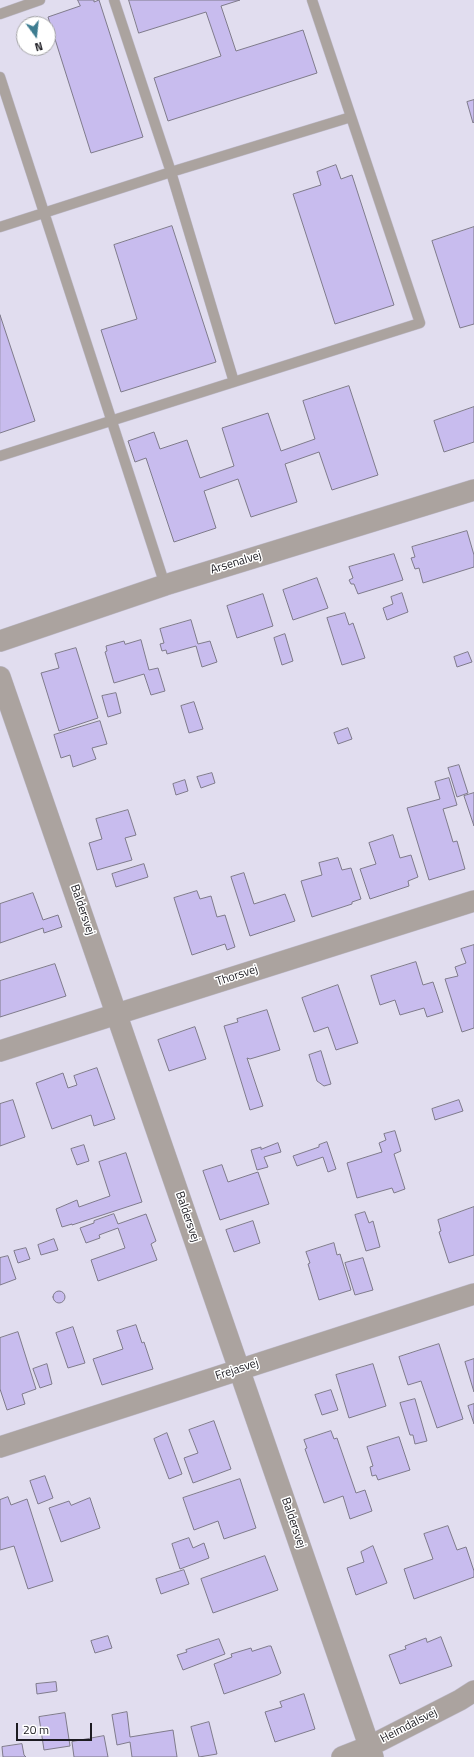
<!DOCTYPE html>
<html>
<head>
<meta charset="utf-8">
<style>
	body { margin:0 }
	#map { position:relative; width:474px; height:1757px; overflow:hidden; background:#e1ddef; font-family:"Titillium Web",sans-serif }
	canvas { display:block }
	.north { position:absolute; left:16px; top:16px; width:40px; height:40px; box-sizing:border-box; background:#fff; border:1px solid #a4a4a6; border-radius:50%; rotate:165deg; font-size:11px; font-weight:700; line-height:16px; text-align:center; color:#1c1b21 }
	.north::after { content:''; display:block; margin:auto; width:14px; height:18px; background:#3d7c90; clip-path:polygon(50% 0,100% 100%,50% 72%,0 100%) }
	.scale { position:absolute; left:16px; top:1723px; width:76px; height:18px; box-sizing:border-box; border:2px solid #1c1b21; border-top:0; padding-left:5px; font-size:12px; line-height:14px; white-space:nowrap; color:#1c1b21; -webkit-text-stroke:3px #fff; paint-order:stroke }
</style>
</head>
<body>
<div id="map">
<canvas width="474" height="1757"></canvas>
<div class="north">N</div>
<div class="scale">20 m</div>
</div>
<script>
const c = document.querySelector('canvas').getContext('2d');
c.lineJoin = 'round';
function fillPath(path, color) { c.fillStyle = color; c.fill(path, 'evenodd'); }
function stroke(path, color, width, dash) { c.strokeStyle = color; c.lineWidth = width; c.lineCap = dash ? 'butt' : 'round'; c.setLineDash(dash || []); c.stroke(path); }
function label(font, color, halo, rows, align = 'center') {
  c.font = font + ' "Titillium Web",sans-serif'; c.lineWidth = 3; c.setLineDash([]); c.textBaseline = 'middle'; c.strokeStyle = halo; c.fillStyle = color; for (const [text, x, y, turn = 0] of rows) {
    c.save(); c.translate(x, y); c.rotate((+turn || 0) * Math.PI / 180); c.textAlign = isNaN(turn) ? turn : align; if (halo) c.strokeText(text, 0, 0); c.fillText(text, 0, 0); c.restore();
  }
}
const building = new Path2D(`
	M78 0H94V2L99 0 143 137 91 153 48 17 80 6Z
	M129 0H240L221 6 236 51 303 30 317 73 168 121 154 78 221 56 206 12 139 33Z
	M474 100V122L473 123 467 102Z
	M336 165 341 179 352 175 394 305 335 324 293 194 321 185 317 172Z
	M172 226 216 362 121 392 101 330 137 319 114 245Z
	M474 227V324L460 328 432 241Z
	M0 315 35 421 0 433Z
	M349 386 378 475 332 490 319 452 285 464 297 502 251 517 238 479 204 491 216 528 174 542 146 458 135 462 128 441 154 432 160 449 187 440 200 478 234 466 222 428 268 413 281 451 315 439 303 401Z
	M474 407V442L444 452 434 421Z
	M467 531 474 555V567L423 583 419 568 415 569 411 558 415 557 412 547Z
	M394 554 403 580 358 594 354 584H351L349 580 353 578 349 567Z
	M317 578 328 608 293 620 283 590Z
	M402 593 408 612 387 620 383 608 393 604 391 597Z
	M263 594 273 626 237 638 227 606Z
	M345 613 349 625 353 623 365 658 342 665 327 618Z
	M191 620 198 644 210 641 217 662 202 667 196 646 167 654 166 650 162 651 160 644 164 643 160 629Z
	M285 634 293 661 282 665 274 638Z
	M141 640 149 670 158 668 165 691 151 695 144 674 114 683 105 652 107 651 106 646 124 641 125 644Z
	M76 648 98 718 59 731 41 673 59 668 55 654Z
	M468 652 472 662 457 667 454 657Z
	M116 693 121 713 108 717 102 696Z
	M194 702 203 729 189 733 181 706Z
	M100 721 107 744 92 748 96 759 73 767 70 755 61 758 54 735Z
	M348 728 352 739 338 744 334 733Z
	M459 765 468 793 457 797 448 768Z
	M212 773 215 783 201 788 197 777Z
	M449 778 457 805 443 809 453 842 457 841 465 869 429 880 407 808 440 799 435 782Z
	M185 780 188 791 176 795 173 784Z
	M474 793V826L464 796Z
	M128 810 136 835 125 838 132 860 97 870 89 843 102 839 96 819Z
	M393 835 400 858 411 855 418 877 408 881 409 886 370 899 360 869 376 864 369 843Z
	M338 858 342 870 351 868 361 899 352 902V904L312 917 301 881 322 875 319 863Z
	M144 864 148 877 116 887 112 874Z
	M244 873 254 904 285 894 295 921 250 936 231 877Z
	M197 891 200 899 211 896 217 917 225 915 235 947 227 950 225 944 192 955 174 898Z
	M33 893 43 920 58 915 62 927 44 933 43 928 0 943V904Z
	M474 945V1028L462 1032 445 979 458 976 455 967 466 963 461 949Z
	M416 962 423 985 433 982 443 1012 427 1017 424 1008 400 1015 395 1000 380 1005 371 976Z
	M55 964 66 996 0 1017V981Z
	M338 985 358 1043 336 1050 328 1027 314 1032 302 998Z
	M267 1010 280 1050 250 1059 247 1058 263 1106 250 1110 224 1026 238 1022 237 1019Z
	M195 1027 206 1059 169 1071 158 1040Z
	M321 1051 331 1084 324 1086 317 1081 309 1055Z
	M97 1068 115 1119 94 1126 91 1115 52 1129 36 1083 63 1073 68 1088 77 1085 74 1076Z
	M13 1100 25 1137 0 1146V1104Z
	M459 1100 463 1111 435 1120 432 1109Z
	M395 1131 401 1151 394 1154 405 1189 394 1193 392 1188 357 1198 347 1163 382 1152 379 1143 386 1140 384 1134Z
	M327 1142 336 1169 328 1172 323 1157 297 1166 293 1156 319 1147V1145Z
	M278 1143 281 1152 264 1157 268 1167 257 1170 251 1150 261 1147V1149Z
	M84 1145 89 1161 77 1165 71 1149Z
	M126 1153 142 1202 72 1225V1224L62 1227 56 1209 77 1200 79 1207 110 1196 99 1162Z
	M222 1165 228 1182 258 1172 269 1204 220 1220 203 1171Z
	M474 1207V1255L449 1263 439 1232 441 1231 438 1220Z
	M365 1212 369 1223 373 1221 380 1247 366 1251 355 1215Z
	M114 1214 118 1224 146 1214 156 1241 151 1244 157 1260 98 1281 91 1260 125 1248 118 1228 99 1235 100 1238 86 1243 80 1228 94 1223V1221Z
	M253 1221 260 1243 234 1252 226 1230Z
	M54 1239 58 1250 41 1255 38 1245Z
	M334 1243 337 1255 340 1254 351 1290 319 1300 308 1264 310 1263 306 1252Z
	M26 1248 30 1259 18 1263 14 1251Z
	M8 1256 16 1279 0 1285V1258Z
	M363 1258 373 1290 355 1295 345 1263Z
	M53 1297a6 6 0 1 1 12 0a6 6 0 1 1-12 0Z
	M136 1325 142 1343 144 1342 153 1369 102 1385 93 1359 123 1349 117 1331Z
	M73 1327 85 1363 68 1368 56 1333Z
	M18 1332 36 1389 22 1394 25 1404 7 1410 0 1389V1338Z
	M439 1344 463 1419 437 1428 421 1381 408 1385 399 1357Z
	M474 1359V1392L465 1362Z
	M47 1364 52 1384 40 1388 33 1369Z
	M373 1364 386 1406 349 1418 336 1375Z
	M331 1390 338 1410 322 1415 315 1395Z
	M415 1399 427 1441 415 1444 413 1435H410L400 1403Z
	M474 1404V1424L468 1406Z
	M214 1421 231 1469 193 1483 184 1458 198 1453 189 1430Z
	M331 1431 334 1439 337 1438 356 1493 365 1490 372 1511 350 1519 343 1496 324 1503 305 1449 307 1448 304 1440Z
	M167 1433 182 1474 169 1479 154 1439Z
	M399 1437 410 1470 378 1480 376 1475 372 1476 370 1467 373 1466 367 1447Z
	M45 1476 53 1498 38 1504 30 1481Z
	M240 1479 256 1528 224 1539 218 1521 194 1530 183 1498Z
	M8 1497 11 1505 27 1499 53 1581 28 1589 14 1546 0 1550V1500Z
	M90 1498 100 1528 61 1542 49 1508 69 1501 71 1505Z
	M448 1526 457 1550 466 1547 474 1571V1577L414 1599 404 1569 433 1559 424 1534Z
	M189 1538 193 1548 204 1543 209 1558 180 1569 172 1544Z
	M373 1546 387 1583 356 1595 347 1568 364 1562 361 1552Z
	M265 1556 278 1590 213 1613 201 1579Z
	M184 1570 189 1584 161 1594 156 1579Z
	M108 1636 112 1648 95 1653 91 1641Z
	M441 1637 452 1666 400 1684 389 1655 406 1649 405 1646 426 1638 427 1642Z
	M219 1639 225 1654 183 1670 177 1655 187 1652 186 1650Z
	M269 1646H271L281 1673 278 1675 224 1694 214 1664 232 1657 231 1654 251 1648 252 1651Z
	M56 1682 57 1691 37 1694 36 1684Z
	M304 1694 315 1729 275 1742 265 1712 282 1707 280 1702Z
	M127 1712 130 1737 173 1730 177 1757H132L130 1742 117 1745 112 1715Z
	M65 1713 70 1746 44 1750 39 1717Z
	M209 1722 217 1754 199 1757 191 1727Z
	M104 1736 108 1757H74L72 1742Z
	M22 1744 24 1755 26 1757H3L2 1747Z`);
const lane = new Path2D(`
	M114 0 171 172 234 382
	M0 14 40 0
	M0 77 165 585
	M0 227 171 172 351 117
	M0 456 420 323 312 0`);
const street = new Path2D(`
	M0 641 165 585 474 490
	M0 677 373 1757
	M0 1051 474 901
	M0 1447 474 1294
	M342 1757 370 1746 460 1700 474 1691`);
const streetNames = [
	["Arsenalvej",236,563,-17],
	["Baldersvej",82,910,71],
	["Thorsvej",237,976,-18],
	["Baldersvej",187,1217,71],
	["Frejasvej",237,1370,-18],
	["Baldersvej",293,1523,71],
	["Heimdalsvej",409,1726,-27]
];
fillPath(building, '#c8bcee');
stroke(building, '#7f7b8b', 1);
stroke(lane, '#bebaca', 11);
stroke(street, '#bebaca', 22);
stroke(lane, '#aba39f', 10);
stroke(street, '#aba39f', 21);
label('12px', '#1c1b21', '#fff', streetNames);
</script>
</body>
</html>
